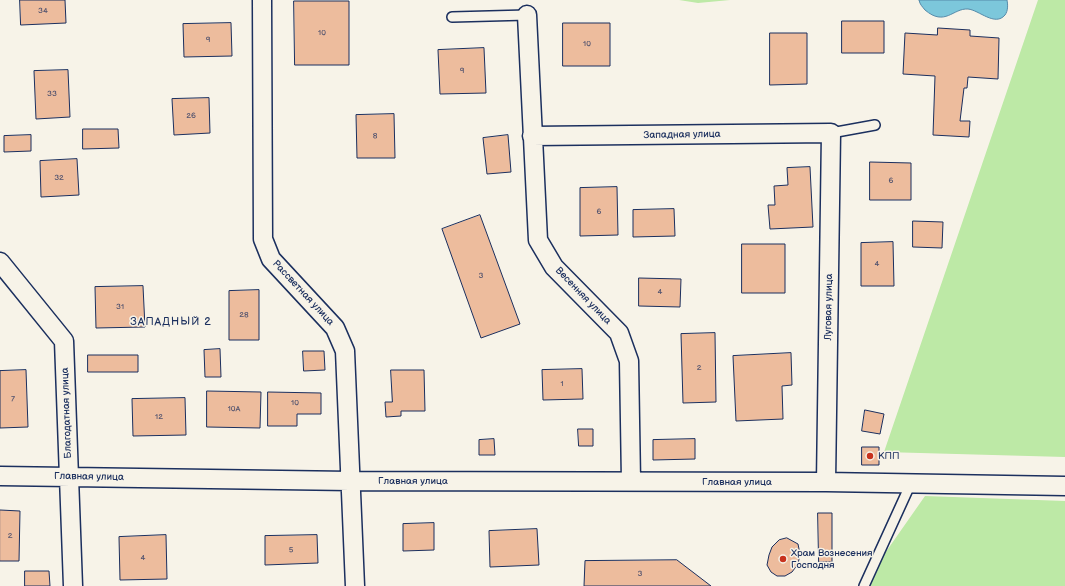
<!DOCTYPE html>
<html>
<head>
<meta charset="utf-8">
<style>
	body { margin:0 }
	canvas { display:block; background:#f7f3e8 }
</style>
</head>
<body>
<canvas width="1065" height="586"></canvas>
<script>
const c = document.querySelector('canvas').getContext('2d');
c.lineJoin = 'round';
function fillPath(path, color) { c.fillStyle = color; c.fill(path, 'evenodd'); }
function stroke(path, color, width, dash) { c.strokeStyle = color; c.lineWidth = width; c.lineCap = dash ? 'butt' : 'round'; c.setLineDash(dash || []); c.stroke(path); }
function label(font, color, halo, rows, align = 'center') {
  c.font = font + ' "Balsamiq Sans",sans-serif'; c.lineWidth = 3; c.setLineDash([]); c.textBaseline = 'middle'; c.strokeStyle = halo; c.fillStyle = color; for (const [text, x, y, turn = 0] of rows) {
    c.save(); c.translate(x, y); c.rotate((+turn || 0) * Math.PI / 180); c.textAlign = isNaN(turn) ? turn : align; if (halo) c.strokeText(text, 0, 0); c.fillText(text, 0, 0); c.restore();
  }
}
const green = new Path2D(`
	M679 0H730L698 3Z
	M1038 0H1065V457L884 452Z
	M925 496 1065 501V586H862Z`);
const water = new Path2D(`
	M919 0H1007C1008 5 1008 11 1005 15 995 27 979 10 968 9 953 8 945 27 925 10 922 6 920 5 919 0Z`);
const building = new Path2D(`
	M20 0H65L66 23 21 25Z
	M294 1H349V65H295Z
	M842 21H884V53H842Z
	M231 23 232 56 184 57 183 24Z
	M563 23H610V66H563Z
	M938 28 970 30V36L999 38 998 79 968 77 967 88H964L960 121H970L969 137 933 135 935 76 903 74 905 33 937 35Z
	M770 33H807V84L770 85Z
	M484 48 486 93 440 94 438 50Z
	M68 70 70 117 36 119 34 71Z
	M209 98 210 133 174 135 172 99Z
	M394 114 395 158H357L356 115Z
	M83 129H118L119 148 83 149Z
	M31 135V151L4 152V136Z
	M508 135 511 172 487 174 483 138Z
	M77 159 79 195 41 197 40 161Z
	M870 162 911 163V200H870Z
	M810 167 813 227 770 229 768 205H775L774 186 788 185 787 168Z
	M617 187 618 235 580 236V188Z
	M674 209 675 236 633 237V210Z
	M480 215 520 324 481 338 442 229Z
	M913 221 943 222 942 248 913 247Z
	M893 242 894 286H861V243Z
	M742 244H785V293H742Z
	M639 278 681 279 680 307 639 306Z
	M143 286 145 327 96 328 95 287Z
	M259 290V340H229V291Z
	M715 333 716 402 683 403 681 334Z
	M220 349 221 377H205L204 350Z
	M303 351H324L325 370 304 371Z
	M791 353 792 385 782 386 783 419 736 421 733 356Z
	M88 355H138V372H88Z
	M582 369 583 399 543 400 542 370Z
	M26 370 28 427 0 428V371Z
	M391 370H424L425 411H401V416L386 417 385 402H392Z
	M207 391 261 392 260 428 207 427Z
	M268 392 321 393V414H297V426H268Z
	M185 398 186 435 133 436 132 399Z
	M865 410 884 414 880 434 862 431Z
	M578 429H593V446H579Z
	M494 439 495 455H479V440Z
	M695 439V459L653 460V440Z
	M862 447H879V465H862Z
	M0 510 20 511 19 561H0Z
	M818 513H832V562H819Z
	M434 523V550L403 551V524Z
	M537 529 539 565 490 567 489 531Z
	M166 535 167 579 120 580 119 537Z
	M317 535 318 563 265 565V536Z
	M787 538 798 544 800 554 798 564 792 572 785 576H777L771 572 767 565 769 555 772 547 779 540Z
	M677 560 711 586H584L585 561Z
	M25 571H49L50 586H25Z`);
const service = new Path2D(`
	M452 17 527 15
	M831 133 875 125
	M864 586 911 483`);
const minor = new Path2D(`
	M262 0 263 239 271 259 335 328 345 351 355 586
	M527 15 538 240 554 267 619 333 629 361 631 481
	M532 136 831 133 826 482
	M0 262 64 341 73 586
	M0 476 350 481 826 482 1065 486`);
const markers = [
	[870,456,4,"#c8321e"],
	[783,559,4,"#c8321e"]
];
const numberNames = [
	["34",43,11],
	["10",322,33],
	["9",208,40],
	["10",587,44],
	["9",462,71],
	["33",52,94],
	["26",191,116],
	["8",375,136],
	["32",59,178],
	["6",891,181],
	["6",599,212],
	["4",877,264],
	["3",481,276],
	["4",660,292],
	["31",120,307],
	["28",244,315],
	["2",699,368],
	["1",562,384],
	["7",13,399],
	["10",295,403],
	["10А",234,409],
	["12",159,417],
	["2",10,536],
	["5",291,550],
	["4",143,558],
	["3",640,574]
];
const streetNames = [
	["Западная улица",682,135,-1],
	["Рассветная улица",303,293,47],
	["Весенняя улица",583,296,46],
	["Луговая улица",829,307,-89],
	["Благодатная улица",67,413,-92],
	["Главная улица",89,477,1],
	["Главная улица",413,481],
	["Главная улица",737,482]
];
const poiNames = [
	["КПП",878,456],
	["Храм Вознесения",791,553],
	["Господня",791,565]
];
const neighbourhoodNames = [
	["ЗАПАДНЫЙ 2",171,322]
];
fillPath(green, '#bde9a6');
fillPath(water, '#7cc7db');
stroke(water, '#558aa9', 1);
fillPath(building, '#edbc9d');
stroke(building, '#1b2f5e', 1);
stroke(service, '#1b2f5e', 12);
stroke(minor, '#1b2f5e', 21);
stroke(service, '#f7f3e8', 9);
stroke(minor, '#f7f3e8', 18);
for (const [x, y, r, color] of markers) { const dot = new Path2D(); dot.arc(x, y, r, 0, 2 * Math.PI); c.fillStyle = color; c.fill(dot); stroke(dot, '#f7f3e8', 1.5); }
label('8px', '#50526e', null, numberNames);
label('10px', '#1b2f5e', '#f7f3e8', streetNames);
label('10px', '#1b2f5e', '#f7f3e8', poiNames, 'left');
c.letterSpacing = '1px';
label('11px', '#1b2f5e', '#f7f3e8', neighbourhoodNames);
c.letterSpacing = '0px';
</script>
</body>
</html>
